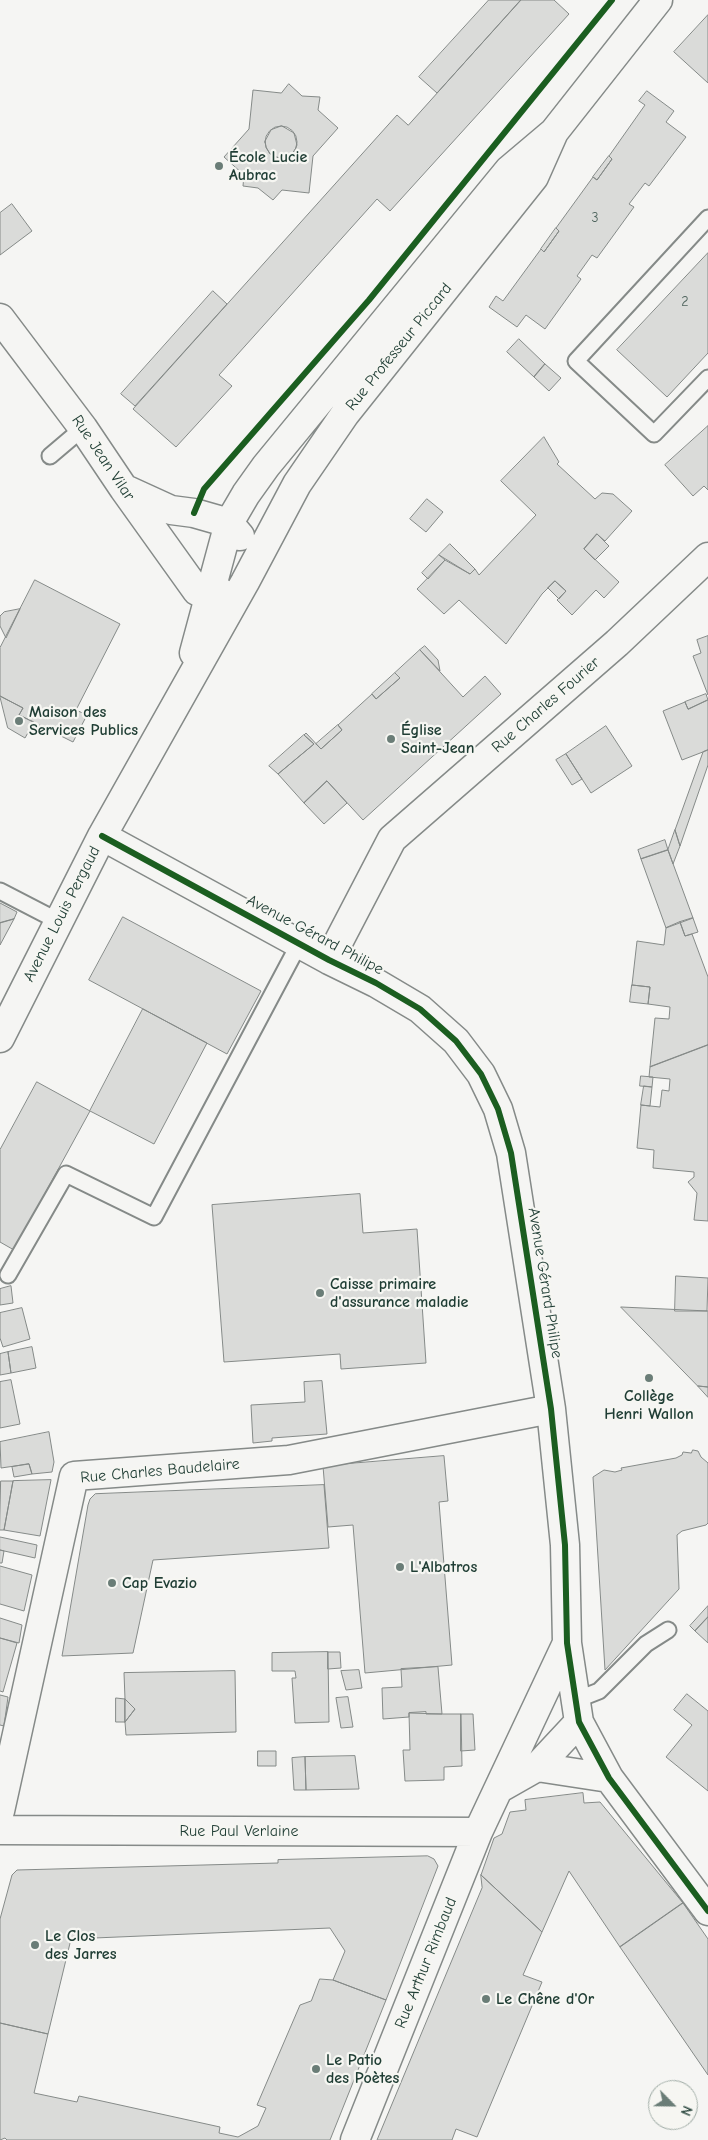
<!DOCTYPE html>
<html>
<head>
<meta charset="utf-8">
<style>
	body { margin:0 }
	#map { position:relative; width:708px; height:2140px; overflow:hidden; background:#f5f5f3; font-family:"Comic Neue",sans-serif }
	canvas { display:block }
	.north { position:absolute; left:648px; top:2080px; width:50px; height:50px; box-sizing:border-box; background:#f6f6f2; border:1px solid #a0aca6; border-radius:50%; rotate:113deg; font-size:14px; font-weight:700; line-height:20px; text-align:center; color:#1f3d34 }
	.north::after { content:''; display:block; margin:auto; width:18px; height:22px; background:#6a7d77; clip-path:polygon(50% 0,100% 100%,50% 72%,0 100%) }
</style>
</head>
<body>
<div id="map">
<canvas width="708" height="2140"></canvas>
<div class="north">N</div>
</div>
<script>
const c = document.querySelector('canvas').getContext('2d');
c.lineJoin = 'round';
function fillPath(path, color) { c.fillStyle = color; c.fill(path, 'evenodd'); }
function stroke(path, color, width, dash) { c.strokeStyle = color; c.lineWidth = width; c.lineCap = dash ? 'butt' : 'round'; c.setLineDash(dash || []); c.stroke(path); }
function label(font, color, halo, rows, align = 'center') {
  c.font = font + ' "Comic Neue",sans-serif'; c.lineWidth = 4.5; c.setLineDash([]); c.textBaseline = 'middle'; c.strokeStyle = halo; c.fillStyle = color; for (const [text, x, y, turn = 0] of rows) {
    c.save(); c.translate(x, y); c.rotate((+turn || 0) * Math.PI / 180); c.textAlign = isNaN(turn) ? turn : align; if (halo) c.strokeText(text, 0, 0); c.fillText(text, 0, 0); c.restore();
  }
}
const building = new Path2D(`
	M489 0H521L437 93 419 77Z
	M521 0H554L569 14 390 211 377 199 219 375 232 386 176 447 133 409 397 115 408 125Z
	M708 15V83L674 52Z
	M289 84 302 96 320 97 318 110 338 128 313 156 309 193 282 190 273 200 258 188 243 186 244 175 224 157 249 129 253 90 281 93ZM282 126 294 133 297 145 294 152 289 156 279 158 270 154 266 147 265 141 271 130Z
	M647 91 674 111 666 122 686 137 649 186 645 183 629 204 634 207 597 258 592 255 577 276 581 279 545 329 526 315 517 327 489 307 496 296 503 301 541 249 544 252 559 231 556 228 593 177 597 180 612 159 609 156 645 105 639 101Z
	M265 142a16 16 0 1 1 32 0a16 16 0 1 1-32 0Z
	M609 156 612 159 597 180 593 177Z
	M12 204 32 231 0 255V213Z
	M556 228 559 231 544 252 541 249Z
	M708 253V353L667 397 617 350Z
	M213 291 227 304 135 406 121 394Z
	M519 339 545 364 534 377 507 352Z
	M545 364 561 378 549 391 534 377Z
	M708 426V490L704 486 693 496 665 465Z
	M544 437 559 462 557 464 595 499 602 493 613 494 632 511 605 541 597 534 584 549 619 582 604 598 596 590 572 615 557 600 566 591 555 581 542 594 506 644 459 600 444 614 417 589 445 560 470 574 475 569 479 575 536 515 501 481Z
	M427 499 443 512 426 532 410 519Z
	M597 534 609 546 595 560 584 549Z
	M450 544 475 569 470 574 439 555Z
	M439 555 445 560 428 579 422 573Z
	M35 580 120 624 76 710 87 715 73 742 19 715 23 708 0 696V648Z
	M555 581 566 591 559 599 548 588Z
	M20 609 6 638 0 626V616L4 612Z
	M708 636V695L693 656 701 653 697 640Z
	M425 646 438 660 440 671 420 650Z
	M420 650 463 697 485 676 501 694 363 820 327 781 304 803 278 774 314 744 304 735 306 733 321 749 342 730 338 725 372 694 376 699 400 678 395 673Z
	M395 673 400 678 376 699 372 694Z
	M706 694 708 700 688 709 685 702Z
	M0 696 23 708 19 715 34 722 25 738 8 728Z
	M708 700V750L682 760 663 711 685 702 688 709Z
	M338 725 342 730 321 749 316 744Z
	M606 726 632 766 591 793 566 754Z
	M304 735 314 744 278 774 269 766Z
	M708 750V765L680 846 675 830 703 752Z
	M566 754 582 779 572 785 556 760Z
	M327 781 347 803 324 824 304 803Z
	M675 830 680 846 673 864 668 850Z
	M665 840 668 850 641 859 638 850Z
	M668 850 693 918 666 928 641 859Z
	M0 903 17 912 14 919 0 923Z
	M123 917 261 991 227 1054 89 980Z
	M693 918 698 932 685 936 680 922Z
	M14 919 0 945V923Z
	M680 922 685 936 692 934 708 977V1045L650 1067 655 1018 669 1019 670 1007 648 1004 650 987 632 985 637 941 664 945 666 928Z
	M632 985 650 987 648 1004 630 1002Z
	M143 1009 207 1043 154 1144 90 1111Z
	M708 1045V1221L694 1220 697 1193 688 1182 694 1177V1172L653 1168 654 1150 637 1148 641 1105 660 1107 662 1090 669 1091 670 1079 649 1077 650 1067Z
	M641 1076 653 1077 652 1087 640 1086Z
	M37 1082 90 1111 14 1250 0 1242V1150Z
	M644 1086 652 1087 650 1106 641 1105Z
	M360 1194 363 1233 417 1229 426 1363 341 1369 340 1354 224 1362 212 1205Z
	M676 1276 708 1278 707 1311H675Z
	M11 1286 13 1303 0 1305V1289Z
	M621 1307 708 1311V1387L698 1386Z
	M22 1308 30 1339 3 1347 0 1338V1313Z
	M32 1347 36 1368 11 1373 8 1352Z
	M8 1352 11 1373 0 1375V1354Z
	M11 1380 20 1424 0 1428V1382Z
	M322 1381 327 1434 272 1438V1441L253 1443 251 1405 305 1402 304 1382Z
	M698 1386 708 1387V1397Z
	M49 1432 54 1462 52 1472 32 1474 29 1464 1 1468 0 1442Z
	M693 1450 698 1451 701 1457 708 1463V1523L706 1525 682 1531 677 1535 679 1589 605 1670 593 1477 604 1470 615 1472 622 1470 621 1468 676 1458 682 1455 683 1452 691 1453Z
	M444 1456 448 1501 439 1502 452 1665 365 1673 353 1525 328 1527 323 1466Z
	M29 1464 32 1474 14 1477 12 1467Z
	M51 1480 40 1536 4 1530 13 1481Z
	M1 1481H13L4 1530H0Z
	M324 1485 329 1548 153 1560 133 1653 62 1656 88 1505 90 1499 95 1494Z
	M0 1537 37 1545 35 1558 0 1550Z
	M0 1550 4 1551 2 1563H0Z
	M0 1566 32 1575 24 1611 0 1604Z
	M708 1606V1617L695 1631 690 1626Z
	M708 1617V1643L695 1631Z
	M0 1618 22 1625 19 1643 0 1638Z
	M0 1638 17 1643 3 1692 0 1691Z
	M328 1652 329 1722 295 1723 292 1678H296L295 1671H272V1653Z
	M328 1652H340L341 1668 328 1669Z
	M438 1667 442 1714 409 1713V1717L383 1719 382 1688 402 1687 401 1669Z
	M359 1670 362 1688 346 1690 341 1671Z
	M235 1671 236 1732 126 1735 125 1722 135 1709 125 1699 124 1673Z
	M687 1694 708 1711V1791L666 1757 692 1725 674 1710Z
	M0 1695 8 1697 4 1726 0 1725Z
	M348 1697 353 1727 341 1728 336 1698Z
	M116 1698 125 1699V1722H116Z
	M125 1699 135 1709 125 1722Z
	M426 1712V1714H461L462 1766 444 1767V1780L405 1781 403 1750H410L409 1713Z
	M461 1714H473L475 1750 461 1751Z
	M258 1751H276V1766H258Z
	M355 1756 359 1789 306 1790 305 1757Z
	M305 1757 306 1790H294L292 1758Z
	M583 1793 584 1803 600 1802 683 1903 620 1947 569 1871 542 1932 481 1875 494 1838 502 1834 510 1812 526 1810 525 1800Z
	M428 1856 434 1859 438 1866 386 2000 333 1980 345 1951 330 1928 71 1939 48 2034 0 2023V1919L12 1875 17 1870 278 1863V1860Z
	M481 1875 542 1932 523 1975 542 1982 477 2137 456 2129 452 2140H377L482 1888Z
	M683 1903 708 1939V2075L620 1947Z
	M320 1979 333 1980 386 2000 330 2140H7L5 2138 0 2140V2023L48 2034 34 2093 77 2102 79 2096 220 2127 219 2133 238 2137 258 2126 266 2108 257 2105 300 2005 311 2001Z`);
const lane = new Path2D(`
	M708 218 576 361 654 434 708 378
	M50 456 83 428
	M0 891 58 921
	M8 1275 66 1174 154 1217 299 944
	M576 1700 599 1691 646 1644 668 1630`);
const street = new Path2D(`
	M0 318 83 428 124 489 197 591 208 597 224 594
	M125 489 171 510 194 513 229 523 240 536
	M194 653 229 523 246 494 266 466 509 170 554 132 658 0
	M102 836 329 960 376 983 420 1009 456 1041 481 1074 498 1109 511 1153 551 1409 565 1545 567 1643 579 1722 609 1778 708 1911
	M329 960 392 839 617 643 708 557
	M0 1038 102 836 245 582 297 484 345 414 534 177 554 132
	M537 1767 609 1778
	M500 1788 537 1767 579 1722
	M0 1811 74 1476 289 1460 551 1409
	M0 1830 478 1832
	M355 2140 478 1832 567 1643`);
const cycleway = new Path2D(`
	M194 513 204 489 369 300 612 0
	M102 836 329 960 376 983 420 1009 456 1041 481 1074 498 1109 511 1153 551 1409 565 1545 567 1643 579 1722 609 1778 708 1911`);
const markers = [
	[219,166,5,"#6a7d77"],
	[19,721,5,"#6a7d77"],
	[391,739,5,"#6a7d77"],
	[320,1293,5,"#6a7d77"],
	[649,1378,5,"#6a7d77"],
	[400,1567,5,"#6a7d77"],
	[112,1583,5,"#6a7d77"],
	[35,1945,5,"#6a7d77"],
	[486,1999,5,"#6a7d77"],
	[316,2069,5,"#6a7d77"]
];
const numberNames = [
	["3",595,218],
	["2",685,302]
];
const poiNames = [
	["École Lucie",229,157],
	["Aubrac",229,175],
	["Maison des",29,712],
	["Services Publics",29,730],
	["Église",401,730],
	["Saint-Jean",401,748],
	["Caisse primaire",330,1284],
	["d'assurance maladie",330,1302],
	["Collège",649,1396,"center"],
	["Henri Wallon",649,1414,"center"],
	["L'Albatros",410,1567],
	["Cap Evazio",122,1583],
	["Le Clos",45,1936],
	["des Jarres",45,1954],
	["Le Chêne d'Or",496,1999],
	["Le Patio",326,2060],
	["des Poètes",326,2078]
];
const streetNames = [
	["Rue Professeur Piccard",399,347,-51],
	["Rue Jean Vilar",103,458,56],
	["Rue Charles Fourier",546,705,-41],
	["Avenue Louis Pergaud",62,914,-63],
	["Avenue Gérard Philipe",315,935,28],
	["Avenue Gérard Philipe",545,1283,81],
	["Rue Charles Baudelaire",160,1471,-5],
	["Rue Paul Verlaine",239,1831],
	["Rue Arthur Rimbaud",426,1963,-68]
];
fillPath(building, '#dadbd9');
stroke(building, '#858a88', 1);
stroke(lane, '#858a88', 19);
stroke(street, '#858a88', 31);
stroke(lane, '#f5f5f3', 15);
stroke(street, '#f5f5f3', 28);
stroke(cycleway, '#1b5e20', 6);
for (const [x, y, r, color] of markers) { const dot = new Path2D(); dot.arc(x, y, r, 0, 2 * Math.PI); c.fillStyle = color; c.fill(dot); stroke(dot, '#f6f6f2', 2); }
label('14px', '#4e645d', null, numberNames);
label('bold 16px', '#1f3d34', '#f6f6f2', poiNames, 'left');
label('16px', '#1f3d34', '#f6f6f2', streetNames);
</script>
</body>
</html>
